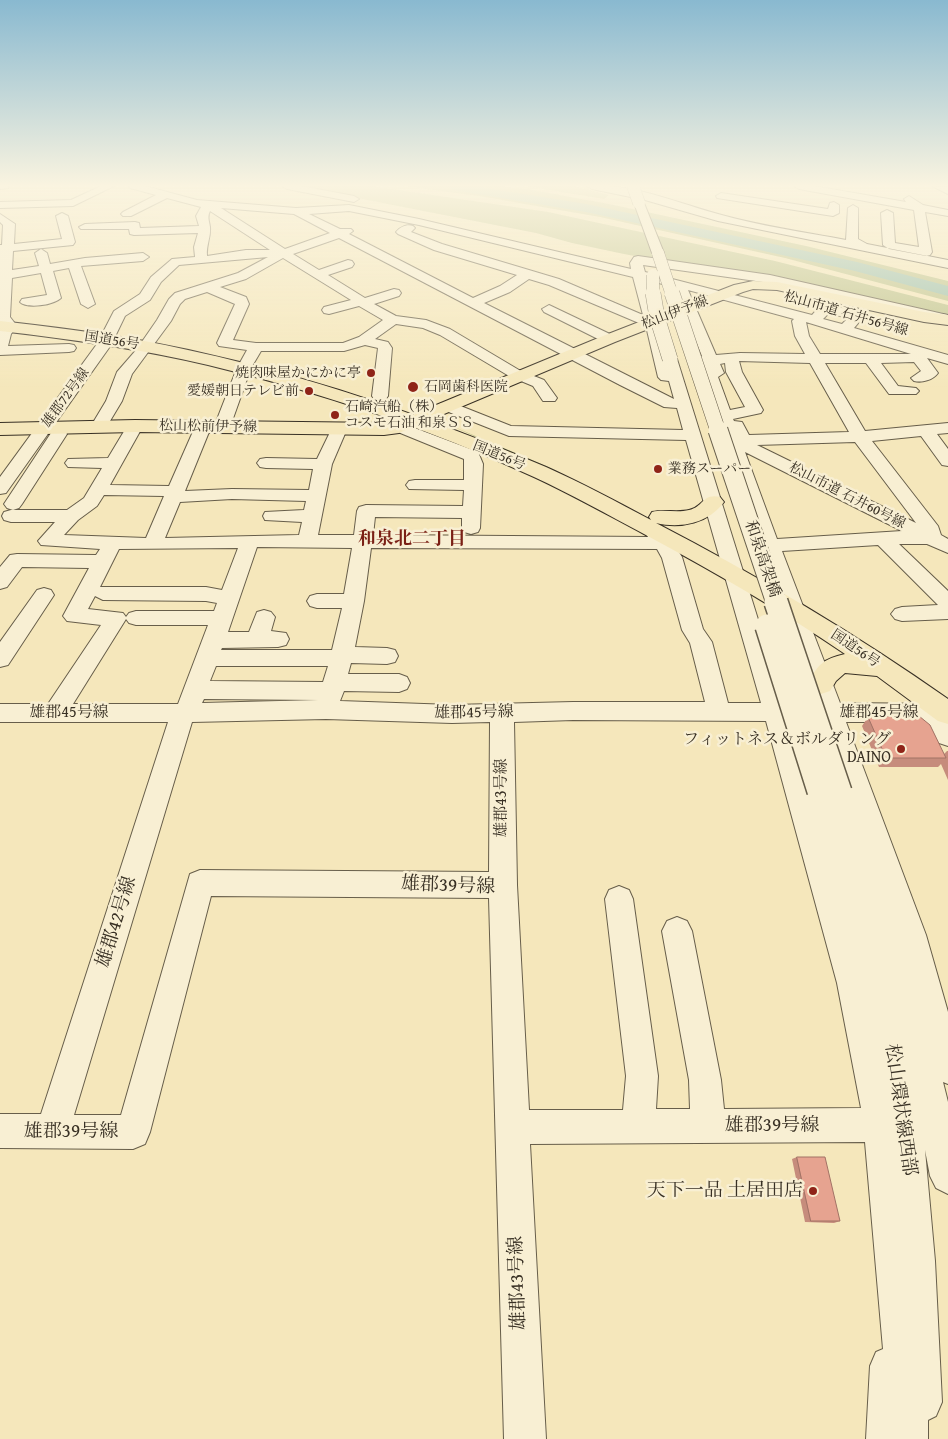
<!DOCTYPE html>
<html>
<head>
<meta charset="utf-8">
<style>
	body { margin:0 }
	canvas { display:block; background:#f5e7bb }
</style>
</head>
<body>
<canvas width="948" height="1439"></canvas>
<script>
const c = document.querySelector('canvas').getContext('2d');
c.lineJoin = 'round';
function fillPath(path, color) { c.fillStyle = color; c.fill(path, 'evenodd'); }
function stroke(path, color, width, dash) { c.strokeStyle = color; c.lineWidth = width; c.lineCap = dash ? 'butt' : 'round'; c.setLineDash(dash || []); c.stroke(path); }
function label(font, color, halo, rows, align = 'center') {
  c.font = font + ' "Gentium Book Plus","Noto Serif JP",serif'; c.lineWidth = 5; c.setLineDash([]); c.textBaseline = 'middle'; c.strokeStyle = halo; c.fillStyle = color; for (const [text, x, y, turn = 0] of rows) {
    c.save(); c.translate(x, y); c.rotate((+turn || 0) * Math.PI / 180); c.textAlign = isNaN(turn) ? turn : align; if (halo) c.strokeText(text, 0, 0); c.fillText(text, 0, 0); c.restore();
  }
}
const green = new Path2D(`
	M296 186H372L548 212 775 261 948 305V314L624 254 572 243 536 233Z
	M404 186H500L527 189 609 204 806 246 948 281V301L785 258 600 217 479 196Z
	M525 186H574L609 195 604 199Z
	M452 426 551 468 693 543 526 460Z`);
const river = new Path2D(`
	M447 186H474L586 204 857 262 948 286V296L855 271 586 212 453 190Z`);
const minor = new Path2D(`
	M0 186H9L8 188 0 189Z
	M101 186H114L73 206 0 208V202L71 200Z
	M129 186H145L197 200 296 208 349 205 419 219 631 269 630 263 634 257 638 256 770 275 948 315V323L770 283 643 265 645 272 812 315 821 305 826 304 862 313 864 316 854 328 948 355V364L927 358 938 373C933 380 922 383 914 381L911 378 921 371 914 362 881 363 898 386 916 388 919 391 916 394H889L866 363H825L865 431 948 423V433L937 434 948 449V466L942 465 921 436 872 441 938 526 941 535 948 539V553L927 544H899L948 591V619L902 621 895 619 891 614 895 609 902 607 938 605 878 545 782 551 840 703 948 704V722H946L948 723V746L939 743 910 722H846L926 935 948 1012V1084L943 1082 948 1102V1194L936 1188 930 1176 925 1150 935 1261 942 1402 936 1416 928 1420V1439H866L870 1366 876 1352 883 1349 865 1142 530 1144 546 1439H504L489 898 211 896 150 1132 145 1144 133 1149 0 1148V1114H41L168 722H0V704H48L101 625 67 621 63 616 89 568 22 567 7 587 0 589V567L10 555 17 554 96 555 100 549 41 545 38 541 55 522H11L4 520 2 516 4 512 11 510H67L84 498 102 468 68 467 65 463 68 459 108 458 129 423H141L143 426 110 485 169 486 195 427 197 424H209L211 427 185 491 232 489 309 490 313 469 266 468 260 467 257 463 260 459 266 458 317 459 333 426H345L347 429 332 464 318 535H354L357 511 359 507 366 505 463 506 464 490 409 489 406 485 409 481 415 480H464V459L393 430 391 427 393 424 399 422 478 452 483 464 480 528 478 532 471 534 464 532 462 528V518L375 517 373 535 648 537 646 534 649 530C659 527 662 529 668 537L686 539 689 543 686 547 677 549 682 557 703 629 712 642 728 703H761L686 440 509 436 441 409 439 406 441 403H453L511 426 683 430 677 408 664 407 620 385 339 238 293 254 319 270 348 260 352 261 354 264 352 267 328 275 365 298 394 289 399 290 401 293 399 296 374 304 396 316 426 320 450 329 519 370 544 380 557 398 555 401H543L533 386 509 376 440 335 423 328 396 324 375 339 388 342 392 348 388 396 386 399H374L372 396 378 348 365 345 344 351H261L251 368 230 427 228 430H216L214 427 237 368 247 350 219 346 217 343 235 304 207 292 185 299 180 304 171 321 132 374 122 401 107 426 105 429H93L91 426 106 401 117 372 137 349 157 320 169 299 175 293 238 273 268 257 179 265 161 282 150 300 125 316 111 345 6 493 0 494V477L97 344 114 311 140 294 151 277 172 259 195 257 194 247 198 233 134 235 130 234 129 229H81L79 227 85 224 135 222 139 223 140 228 199 226 196 216 201 207 167 198 131 216H123L121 214 123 212 156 195 130 188ZM221 208 294 214 330 233 285 249ZM210 211 270 250H246L207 256C206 245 211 237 210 227 209 220 207 217 210 211ZM349 211 419 225 633 277 643 315 559 279 442 244 411 232 415 228 413 226C407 224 400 227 396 232L398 234 434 250 517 275 500 286 473 298 349 234 353 231 351 229H340L309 214ZM283 258 351 300 324 307 322 310 324 313 329 314 359 306 383 320 359 337 343 343H256L233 340 249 304 246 297 220 287 246 279ZM529 279 549 285 646 326 658 377 661 380 669 381 674 399 484 303 510 292ZM647 280 674 287 702 356 697 360 816 703H784L677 359 675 356 668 355ZM688 290 794 319 792 321 795 336 805 354 740 353 716 355ZM829 313 848 318 842 324 823 319ZM806 322 911 354H820L809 336ZM739 361 810 363 849 432 749 435 742 422 734 421 733 419 761 413 763 410 742 372ZM725 363 726 372 745 407 730 410 718 377 724 373 720 364ZM855 442 916 523 757 445ZM745 452 902 531 777 539ZM104 495 164 496 146 538 64 535 78 520 97 506ZM232 499 306 501 304 510 265 512 263 516 265 520 302 522 299 535 165 538 180 502ZM257 547 352 548 344 594H317L310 596 307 601 310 606 317 608H342L332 650H221L222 648 278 647 286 645 289 639 286 633 271 631 275 617 271 612 264 610 257 612 249 632H228ZM238 548 222 590 206 587H100L119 549ZM371 548 657 549 662 558 682 630 690 643 705 702H573L452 705 340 701 344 691 399 692 407 689 410 683 407 677 399 674H348L351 663 387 664 395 662 398 656 395 650 387 648 355 647 364 601ZM95 596 103 600 206 601 217 603 214 611H136L129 613 126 617 123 613 88 609ZM126 619 129 623 136 625H208L178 704H73ZM216 666H328L323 682 210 681ZM204 699 318 700 202 703ZM326 719 452 723 490 722 489 872 200 870 190 874 121 1115H74L192 722ZM573 720 766 721 837 983 861 1108 724 1109 721 1080 692 931 687 921 677 917 667 921 662 931 689 1080 690 1109H656L658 1076 633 899 629 890 619 886 609 890 605 899 626 1076 623 1110H529L517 885 514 722ZM790 721 823 722 844 782 840 781 831 784 830 787 828 783 819 780 810 783 809 786Z
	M282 186H301L354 196 359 199 354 202 287 189Z
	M587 186C628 182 678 203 718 214 760 226 804 232 846 240L848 208 853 205 858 208V239L867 244 948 260V268L718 221 645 200 592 189Z
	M794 186H814L906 202 904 199 909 196 923 205 948 210V216L925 212 932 252 930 255 926 256 889 249 883 245 881 213 887 210 893 213 895 243 919 247 914 210 799 189Z
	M932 186 948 187V194Z
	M721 193 828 209 830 203 834 202 839 205V213L833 216 717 198 716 196Z
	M639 200 644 203 664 253 662 256 658 257 652 253 634 203Z
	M62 213 68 216 75 242 73 245 13 251 12 270 39 266 35 253 41 249 47 253 50 264 85 258 143 253 149 257 143 261 81 266 95 304 88 308 81 304 69 268 53 271 61 298C54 305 27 309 20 302L22 299 47 295 41 273 12 278 10 317 17 326 11 334 8 346 69 344 74 345 76 348 74 351 69 352 0 355V330L3 326 0 323V245H2L3 225 0 222V214L15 224 14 244 62 239 56 216Z
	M549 305 614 336 616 339 614 342H604L544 312 542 309Z
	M59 429 65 430 67 434 22 504 19 508 13 510 7 508 4 504 53 430Z
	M44 588 51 590 54 595 8 665 0 667V642L37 590Z`);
const major = new Path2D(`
	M753 281 777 282 924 312 948 315V325L924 322 777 290 753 289 743 292 615 342 399 433 384 435 135 432 0 435V423L135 420 384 423 395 422 603 336 734 285Z`);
const highway = new Path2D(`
	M0 321C46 326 93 332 139 340 279 366 416 411 546 467 582 483 617 502 651 520L649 517 652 512C664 509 677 513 689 510 704 507 702 493 720 497L724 502C709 523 681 529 656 523 758 576 854 633 948 699V724L938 721 877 676 845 673 836 681 830 691 821 694 812 691 808 684C818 664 823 659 845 654 781 610 713 571 644 534 608 515 571 494 534 477 430 429 320 392 208 365 140 349 70 339 0 331Z`);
const minorBridgeFar3 = new Path2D(`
	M633 186 639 203
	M658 253 672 295
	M653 295V275`);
const minorBridgeFar2 = new Path2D(`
	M653 293 657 317 670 359
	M672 293 718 431`);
const minorBridgeFar1 = new Path2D(`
	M718 430 776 603`);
const minorBridge = new Path2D(`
	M776 602 840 792
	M767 626 819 791`);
const wall = new Path2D(`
	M868 717 944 754 947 751H948V780L941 764 938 767H879L862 726Z
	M797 1157 840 1221 834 1223 805 1222 792 1159Z`);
const building = new Path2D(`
	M919 716 930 725 946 758H886L868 717Z
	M797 1157H825L840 1221H811Z`);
const markers = [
	[371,373,5,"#8f2418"],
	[413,387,6,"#8f2418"],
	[309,391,5,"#8f2418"],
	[335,415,5,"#8f2418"],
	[658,469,5,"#8f2418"],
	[901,749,5,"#8f2418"],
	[813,1191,5,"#8f2418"]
];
const farStreetnames = [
	["松山伊予線",675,313,-21],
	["松山市道 石井56号線",846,314,16],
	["国道56号",112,341,9],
	["雄郡72号線",66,398,-54],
	["松山松前伊予線",208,427,1],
	["国道56号",499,456,22],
	["松山市道 石井60号線",847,496,27],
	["国道56号",855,649,34]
];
const farPoinames = [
	["焼肉味屋かにかに亭",361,373,"right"],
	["石岡歯科医院",424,387],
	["愛媛朝日テレビ前",299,391,"right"],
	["石崎汽船（株）",345,407],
	["コスモ石油 和泉ＳＳ",345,423],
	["業務スーパー",668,469]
];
const streetNames = [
	["和泉高架橋",762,559,71],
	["雄郡45号線",69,713],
	["雄郡45号線",474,713,-1],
	["雄郡45号線",879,713],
	["雄郡43号線",502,798,-90]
];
const poiNames = [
	["フィットネス＆ボルダリング",891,740],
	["DAINO",891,758]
];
const neighbourhoodNames = [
	["和泉北二丁目",412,539]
];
const nearStreetnames = [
	["雄郡39号線",448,886,2],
	["雄郡42号線",117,922,-73],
	["松山環状線西部",900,1110,82],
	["雄郡39号線",772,1126],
	["雄郡39号線",71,1132],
	["雄郡43号線",518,1283,-92]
];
const nearPoinames = [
	["天下一品 土居田店",803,1191]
];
fillPath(green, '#c0c48d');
fillPath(river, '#9cc0ad');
stroke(minor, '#675e4a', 2);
stroke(major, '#383024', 2);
stroke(highway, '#383024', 2);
fillPath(minor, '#f8efd3');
fillPath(major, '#f5e7bb');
fillPath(highway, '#f5e7bb');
stroke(minorBridgeFar3, '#675e4a', 13, []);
stroke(minorBridgeFar2, '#675e4a', 16, []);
stroke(minorBridgeFar1, '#675e4a', 21, []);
stroke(minorBridge, '#675e4a', 26, []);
stroke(minorBridgeFar3, '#f8efd3', 12);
stroke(minorBridgeFar2, '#f8efd3', 15);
stroke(minorBridgeFar1, '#f8efd3', 19);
stroke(minorBridge, '#f8efd3', 23);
fillPath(wall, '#c68c7c');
fillPath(building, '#e6a390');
stroke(building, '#a17265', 1);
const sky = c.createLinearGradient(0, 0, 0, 387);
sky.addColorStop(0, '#89b9d0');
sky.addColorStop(0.48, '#faf4e0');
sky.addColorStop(1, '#faf4e000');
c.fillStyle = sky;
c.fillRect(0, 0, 948, 387);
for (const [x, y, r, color] of markers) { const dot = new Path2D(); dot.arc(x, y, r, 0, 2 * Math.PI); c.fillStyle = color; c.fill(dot); stroke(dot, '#f8efd3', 2); }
label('14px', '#383024', '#f8efd3', farStreetnames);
label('14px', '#383024', '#f8efd3', farPoinames, 'left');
label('16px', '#383024', '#f8efd3', streetNames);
label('16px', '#383024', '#f8efd3', poiNames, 'right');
label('bold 18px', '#7a1f14', '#f8efd3', neighbourhoodNames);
label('19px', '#383024', '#f8efd3', nearStreetnames);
label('19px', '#383024', '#f8efd3', nearPoinames, 'right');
</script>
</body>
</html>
